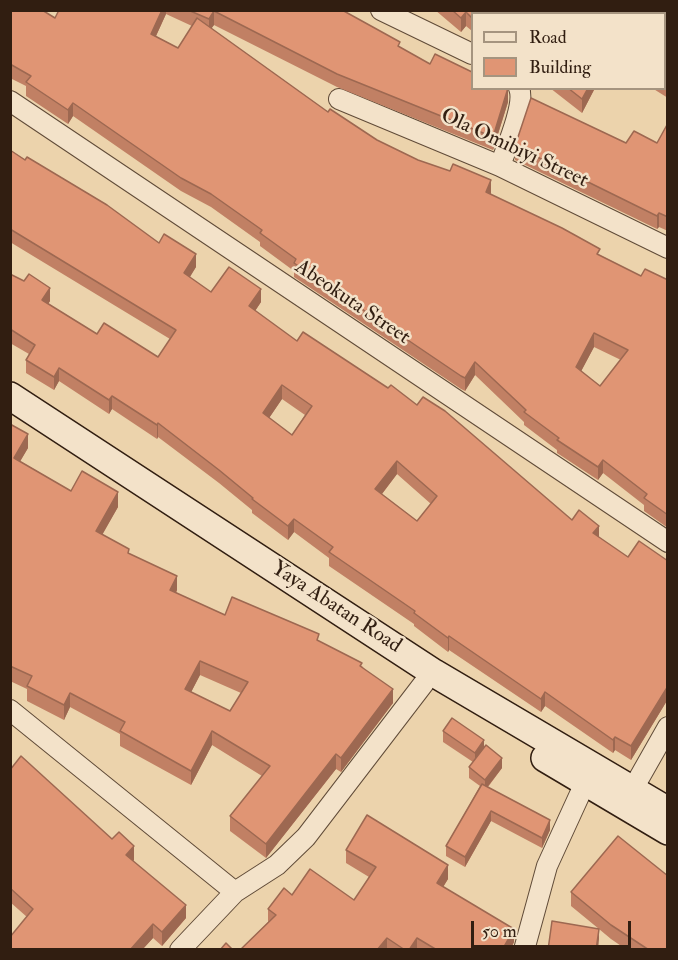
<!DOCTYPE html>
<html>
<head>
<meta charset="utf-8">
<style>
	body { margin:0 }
	#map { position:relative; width:678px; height:960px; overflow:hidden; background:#ecd3ac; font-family:"IM FELL Double Pica",serif }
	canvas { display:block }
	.frame { position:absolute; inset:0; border:12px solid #311e11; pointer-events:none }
	.legend { position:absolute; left:471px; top:12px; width:195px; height:78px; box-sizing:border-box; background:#f3e2c9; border:2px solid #a5947f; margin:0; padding:8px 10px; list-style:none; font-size:18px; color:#311e11 }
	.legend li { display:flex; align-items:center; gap:12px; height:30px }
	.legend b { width:30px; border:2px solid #a5947f }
	.scale { position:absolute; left:471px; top:921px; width:160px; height:27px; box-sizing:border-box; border:3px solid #311e11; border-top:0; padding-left:8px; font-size:18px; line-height:21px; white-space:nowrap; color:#311e11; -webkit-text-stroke:4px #f3e2c9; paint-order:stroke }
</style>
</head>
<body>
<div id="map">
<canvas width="678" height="960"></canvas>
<div class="frame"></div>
<ul class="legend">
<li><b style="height:8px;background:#f3e2c9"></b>Road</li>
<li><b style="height:16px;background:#e09574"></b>Building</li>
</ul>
<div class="scale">50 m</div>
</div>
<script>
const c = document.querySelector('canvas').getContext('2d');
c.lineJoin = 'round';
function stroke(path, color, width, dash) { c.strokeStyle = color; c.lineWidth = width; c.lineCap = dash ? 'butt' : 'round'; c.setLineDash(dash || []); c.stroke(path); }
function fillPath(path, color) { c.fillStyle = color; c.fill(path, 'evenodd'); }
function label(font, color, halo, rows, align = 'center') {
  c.font = font + ' "IM FELL Double Pica",serif'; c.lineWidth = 5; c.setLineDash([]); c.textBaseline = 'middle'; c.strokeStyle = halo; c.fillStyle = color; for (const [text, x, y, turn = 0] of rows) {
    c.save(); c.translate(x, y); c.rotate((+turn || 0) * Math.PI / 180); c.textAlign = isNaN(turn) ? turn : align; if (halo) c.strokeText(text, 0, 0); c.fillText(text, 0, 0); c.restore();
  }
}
const minor = new Path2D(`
	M381 10 472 54
	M339 99 500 166 668 248
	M10 101 668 542
	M500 166C506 148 526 105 519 88
	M10 710 235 892 180 950
	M626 801 668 727
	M235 892 277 865 306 837 424 683
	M524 950 547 866 585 783`);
const secondary = new Path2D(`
	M10 396 434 673 668 811
	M545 758 668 831`);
const wall = new Path2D(`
	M10 10 55 18 59 10H342L400 48 430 64 508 102 493 150 337 87 214 25 211 28 328 112 377 140 418 160 491 193V195L600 255 641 276 668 280V528L644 511V505L603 473 598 480 557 453V450L524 425V422L475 375 465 391 461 389 294 277V271L260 246V242L211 207 181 191 73 116 68 124 26 96V86L10 78ZM166 14 192 26 178 48 156 36ZM594 347 621 360 600 386 581 371Z
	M435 10H537L472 14V31L466 26 461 32Z
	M590 10H668V98L652 88H664V14H595Z
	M550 88H595L582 113Z
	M668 123V231L659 227 657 229 515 160V146L626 143H657Z
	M10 150 159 243 196 267 189 277 211 292 261 302 255 311 297 341 628 557 668 561V699L631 760 615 750 613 753 545 706 541 712 449 650 448 652 414 626V624L329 566V558L294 532 288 540 252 513V510L219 483 158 437 157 439 112 409 109 414 59 381 54 390 26 373V360L29 354 10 343V274L50 301 48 304 97 334 158 357 170 339 10 242ZM282 399 305 415 292 435 269 418ZM397 474 431 504 417 521 382 494Z
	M10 424 28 448 20 461 71 491 118 507 102 534 129 554 177 590 176 593 225 615 319 641 362 666 393 703 341 772 336 769 266 858 230 831V816L262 776 212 745 191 785 120 746V734L70 707 64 720 27 701V689L10 681ZM200 675 241 693 230 711 191 692Z
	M443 731 484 747 502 768 488 787 550 830 542 848 491 821 465 867 446 856V846L480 786 469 778V767L473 762 443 742Z
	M10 770 134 860 133 861 186 918 162 946 153 938 142 950H10L27 917 10 902Z
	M346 850 448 879 443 887 514 942 510 950H240L268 922V909L292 895 354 900 369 877 346 863Z
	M571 892 668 950H627L611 939 599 929V939V929L571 906Z`);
const shadedWall = new Path2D(`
	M162 10H166V14L151 47V34Z
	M214 11V25L209 32V19Z
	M466 12V26L461 32V18Z
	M508 88V102L493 150V137Z
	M588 88H595L582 113V99Z
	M73 103V116L68 124V110Z
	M491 180V193L486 206V192Z
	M659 213V227L657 229V216Z
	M196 254V267L184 287V273Z
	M50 288V301L42 314V300Z
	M261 289V302L249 320V306Z
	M594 333V347L576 381V367Z
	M475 362V375L465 391V378Z
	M59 368V381L54 390V377Z
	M282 385V399L263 427V413Z
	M112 396V409L109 414V400Z
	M158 423V437L157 439V425Z
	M28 434V448L14 472V458Z
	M603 460V473L598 480V467Z
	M397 461V474L375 503V489Z
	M118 492V507L96 546V531Z
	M294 519V532L288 540V526Z
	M599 526V539L593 533Z
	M177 576V590L170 605V590Z
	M449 636V650L448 652V638Z
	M200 661V675L185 704V689Z
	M668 686V699L631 760V746Z
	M393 689V703L341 772V758Z
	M545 692V706L541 712V699Z
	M70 693V707L64 720V705Z
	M212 731V745L191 785V771Z
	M615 737V750L613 753V740Z
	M484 740V751L475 764V753Z
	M336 754V769L266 858V844Z
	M502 758V768L485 790V780Z
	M491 811V821L465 867V857Z
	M550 820V830L542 848V838Z
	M134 846V860L126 869V855Z
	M448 865V879L437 897V883Z
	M186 905V918L162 946V932Z
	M153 924V938L142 950H130Z
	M514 929V942L510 950H502Z
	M599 929V939L598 950H596Z
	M387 938V950H377Z
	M417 938V950H409Z`);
const building = new Path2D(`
	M10 10H42L55 18 59 10H162L151 34 178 48 197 18 328 112 330 109 377 140 418 160 450 171 453 164 491 180 486 192 562 228 600 249 597 254 641 276 645 269 668 280V515L644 498 647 494 603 460 598 467 557 440 559 438 524 412 526 410 475 362 465 378 461 376 294 263 296 259 260 233 262 230 211 194 181 178 73 103 68 110 26 82 31 76 10 64ZM594 333 628 350 600 386 576 367Z
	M188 10H342L400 42 398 46 430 64 435 54 472 72V88H508L493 137 337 74 214 11 209 19Z
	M452 10H537L541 14H472V18L466 12 461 18Z
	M608 10H668V85L664 83V14H606Z
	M568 88H588L582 99Z
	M531 98 626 143 634 131 657 143 668 123V217L659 213 657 216 515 146Z
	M10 150 25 160 27 157 107 205 159 243 164 234 196 254 184 273 211 292 229 267 261 289 249 306 297 341 303 332 388 388 391 385 417 405 423 397 445 411 572 520 579 510 599 526 593 533 628 557 639 541 668 561V686L631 746 615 737 613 740 545 692 541 699 449 636 448 638 414 613 415 611 329 552 333 547 294 519 288 526 252 499 253 498 219 470 158 423 157 425 112 396 109 400 59 368 54 377 26 360 35 345 10 329V274L24 281 29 274 50 288 42 300 97 334 104 323 158 357 176 330 10 229ZM282 385 312 406 292 435 263 413ZM397 461 437 496 417 521 375 489Z
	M10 424 28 434 14 458 71 491 82 471 118 492 96 531 129 549 128 553 177 576 170 590 225 615 232 597 319 634 317 640 362 663 360 666 393 689 341 758 336 754 266 844 230 816 270 766 212 731 191 771 120 731 125 722 70 693 64 705 27 686 32 676 10 666ZM200 661 248 682 230 711 185 689Z
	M452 718 484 740 475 753 443 731Z
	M486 745 502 758 485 780 469 767Z
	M21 756 112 839 119 832 134 846 126 855 186 905 162 932 153 924 130 950H10V937L33 909 10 888V770Z
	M482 784 550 820 542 838 491 811 465 857 446 846Z
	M367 815 448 865 437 883 514 929 502 950H437L417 938 409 950H405L387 938 377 950H240L276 915 268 909 284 888 292 895 310 869 354 900 376 867 346 850Z
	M618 836 668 876V950H649L611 925 571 892Z
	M552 921 599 929 596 950H548Z
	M226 943 233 950H220Z`);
const streetNames = [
	["Ola Omibiyi Street",514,149,25],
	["Abeokuta Street",352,303,34],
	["Yaya Abatan Road",336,608,33]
];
stroke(minor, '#604b38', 22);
stroke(secondary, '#311e11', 30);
stroke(minor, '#f3e2c9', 20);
stroke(secondary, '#f3e2c9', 27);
fillPath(wall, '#c18064');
fillPath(shadedWall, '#9d6851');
fillPath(building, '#e09574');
stroke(building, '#9d6851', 1.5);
label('21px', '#311e11', '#f3e2c9', streetNames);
</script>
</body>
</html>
